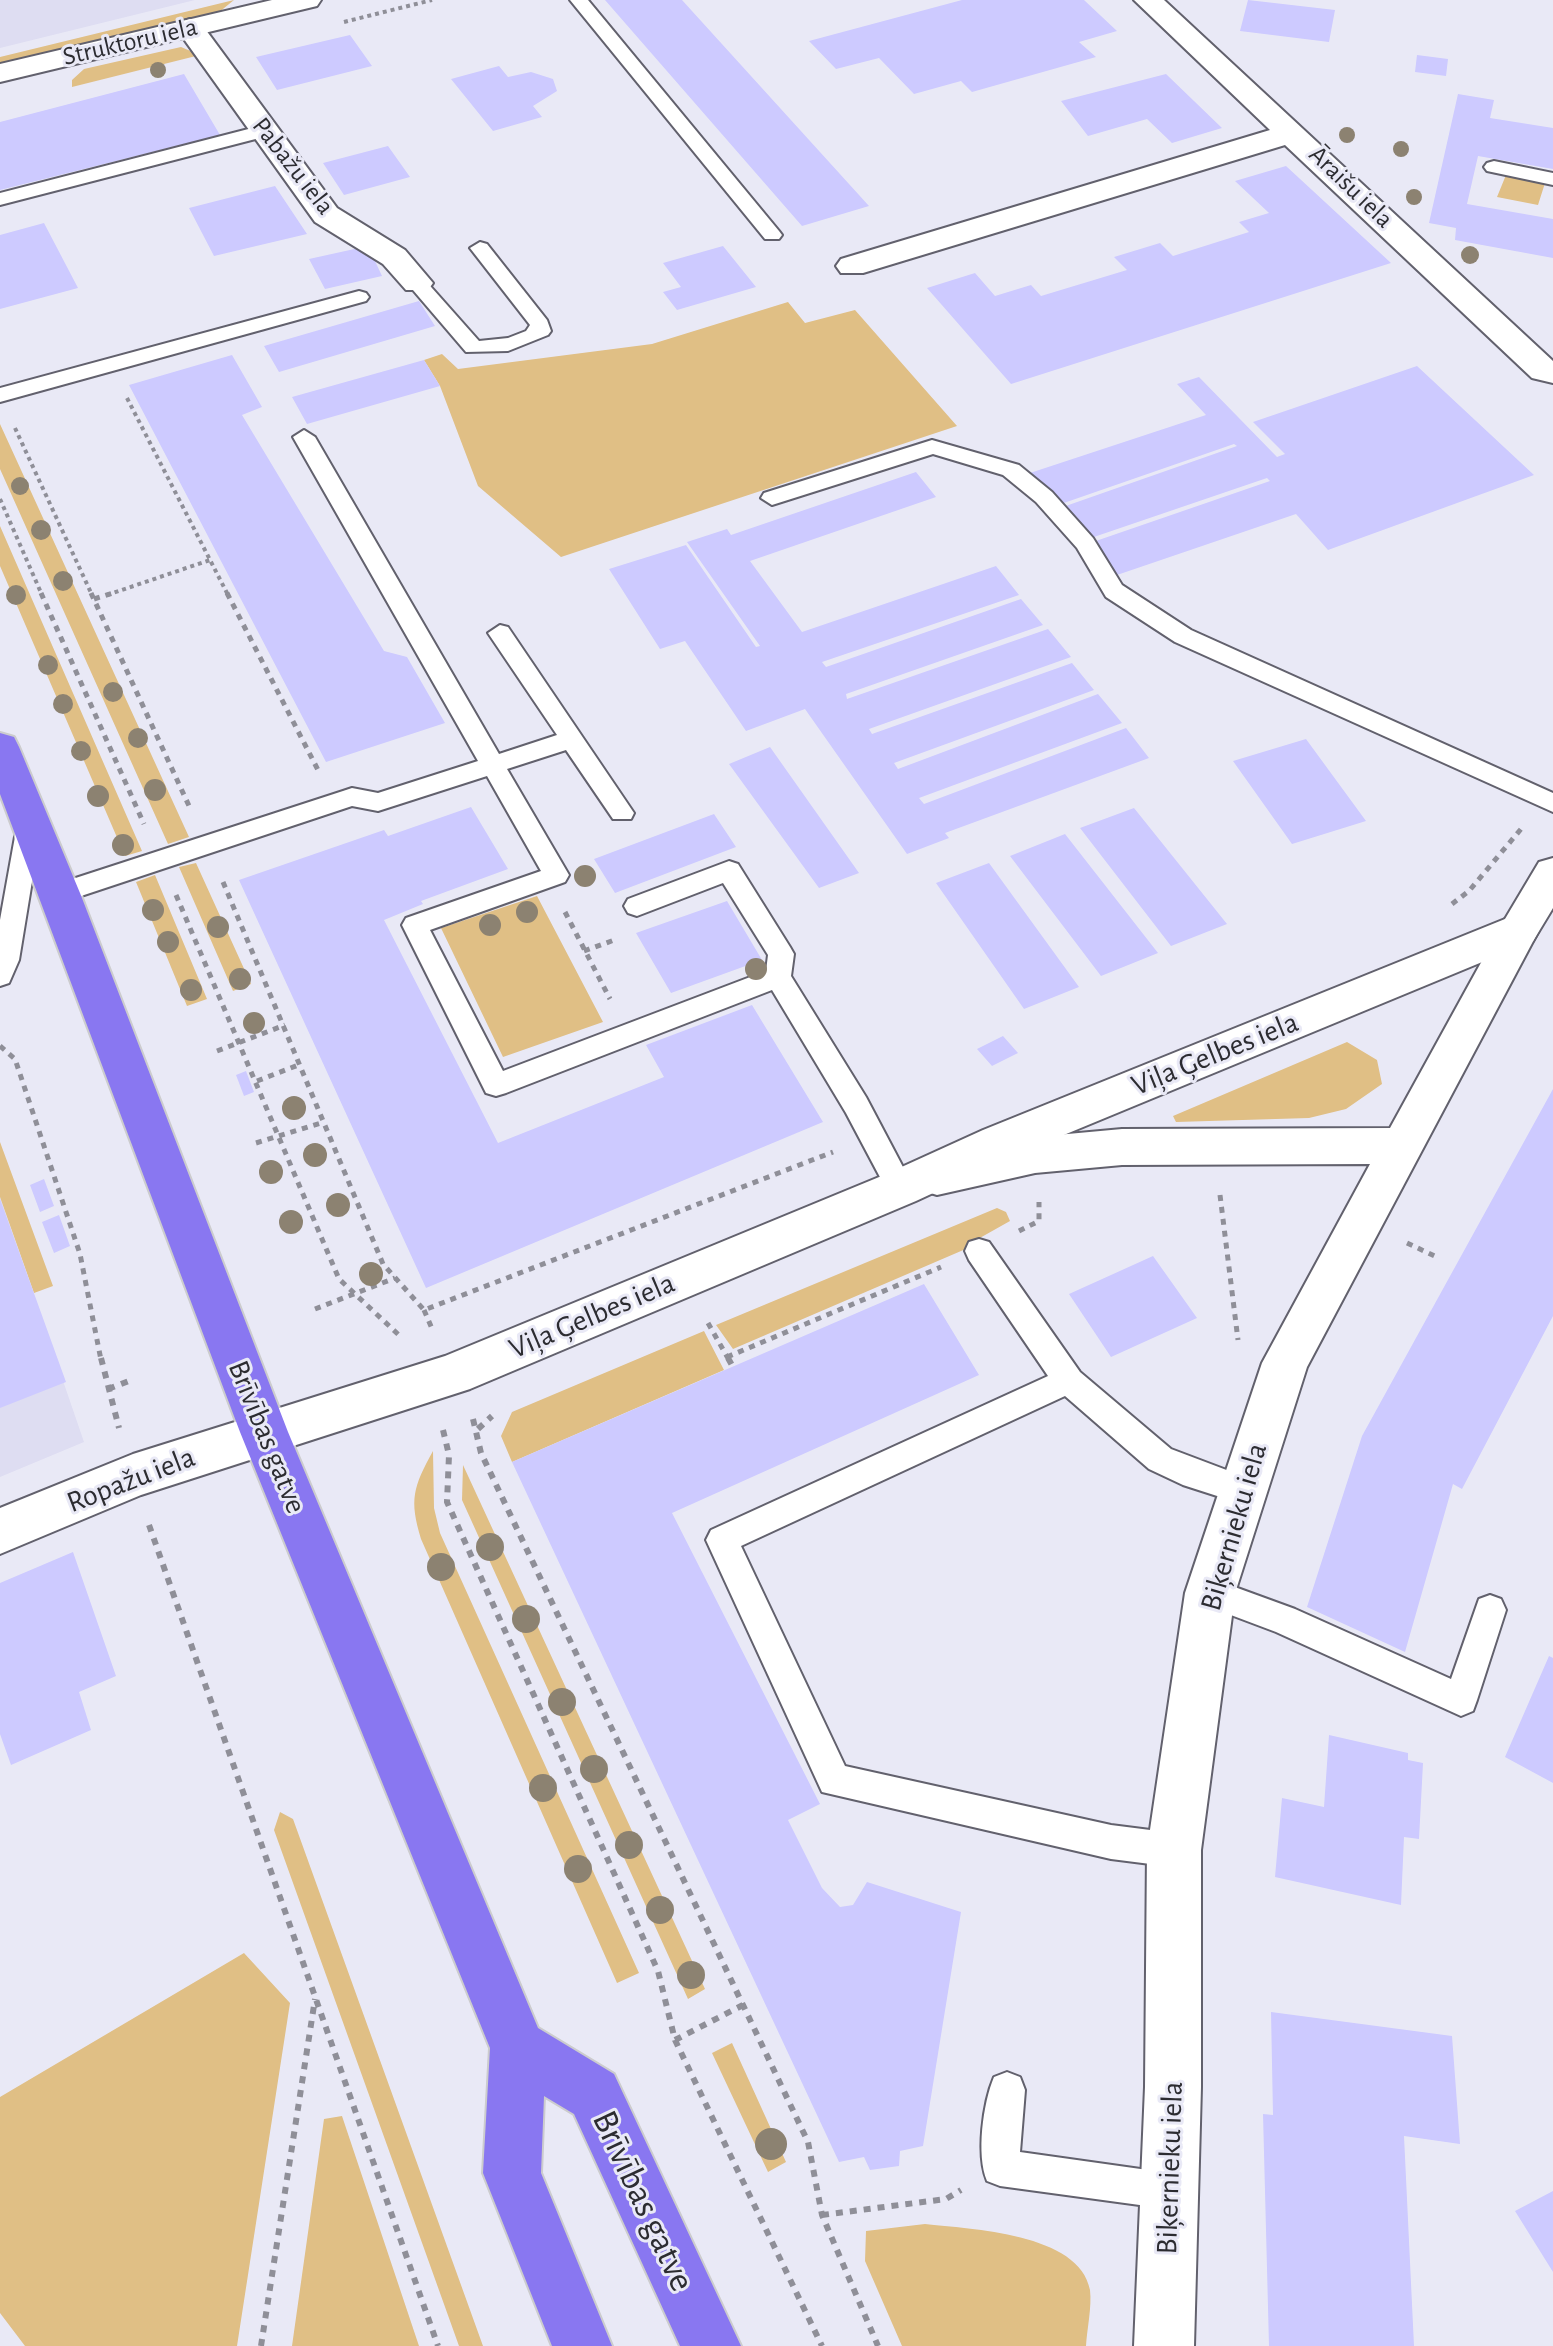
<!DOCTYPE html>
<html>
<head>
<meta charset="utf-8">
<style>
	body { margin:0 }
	canvas { display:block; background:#e9e9f6 }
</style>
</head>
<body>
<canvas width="1553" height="2346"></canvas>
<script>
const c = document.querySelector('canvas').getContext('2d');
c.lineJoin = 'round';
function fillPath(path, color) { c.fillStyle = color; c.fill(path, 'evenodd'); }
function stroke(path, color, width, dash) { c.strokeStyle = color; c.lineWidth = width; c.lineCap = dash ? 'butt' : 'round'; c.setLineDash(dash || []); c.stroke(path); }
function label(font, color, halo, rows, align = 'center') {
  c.font = font + ' "Alegreya Sans",sans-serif'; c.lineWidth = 6; c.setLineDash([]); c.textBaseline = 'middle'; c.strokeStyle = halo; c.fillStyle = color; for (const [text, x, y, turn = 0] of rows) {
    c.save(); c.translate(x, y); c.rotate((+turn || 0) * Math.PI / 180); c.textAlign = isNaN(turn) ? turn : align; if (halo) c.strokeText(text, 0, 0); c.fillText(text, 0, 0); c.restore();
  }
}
const built = new Path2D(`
	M0 0H195L0 48Z
	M0 1197 84 1442 0 1477Z`);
const green = new Path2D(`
	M234 0 218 13 0 65V57Z
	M181 47 200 55 72 87V80L84 69Z
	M1506 175 1545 183 1538 205 1497 197Z
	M788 302 805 323 855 310 957 426 561 557 478 486 440 386 424 360 442 354 458 369 652 344Z
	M0 424 189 837 168 844 0 469Z
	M0 526 142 851 125 856 0 566Z
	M196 863 251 984 233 991 179 867Z
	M155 875 207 999 187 1006 136 882Z
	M537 896 603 1022 503 1057 441 928Z
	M1347 1042 1377 1060 1382 1084 1346 1109 1309 1118 1176 1122 1173 1116Z
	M0 1142 53 1286 34 1293 0 1197Z
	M997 1208 1006 1212 1010 1221 978 1239 975 1245 733 1349 716 1325Z
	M704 1331 724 1370 512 1462 501 1436 512 1412Z
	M433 1451 434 1508 440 1533 639 1973 617 1983 421 1539C409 1500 413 1487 433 1451Z
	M463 1465 705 1989 688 1999 462 1500Z
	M280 1812 293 1819 483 2346H459L274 1830Z
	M244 1953 290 2003 237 2346H25L0 2313V2097Z
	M732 2043 786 2162 768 2172 712 2053Z
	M342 2116 419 2346H292L324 2119Z
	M925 2224C970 2229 1080 2233 1090 2290 1092 2307 1087 2329 1086 2346H902L865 2261 866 2231Z`);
const building = new Path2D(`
	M605 0H682L869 206 802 226Z
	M962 0H1084L1117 31 1079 42 1096 57 972 92 961 81 914 94 879 58 836 69 809 41Z
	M1248 0 1335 10 1329 42 1240 31Z
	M350 35 372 66 277 90 256 57Z
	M1417 55 1448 59 1446 76 1415 72Z
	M499 66 508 77 531 72 553 79 557 91 533 106 542 117 493 131 451 79Z
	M184 74 220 135 0 190V122Z
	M1166 74 1222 128 1172 143 1147 119 1088 136 1061 101Z
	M1458 94 1494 100 1490 118 1553 128V169L1478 156 1467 204 1553 219V258L1455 240 1456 228 1429 223Z
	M388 146 410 177 344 195 323 163Z
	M1286 166 1391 263 1011 384 927 288 975 273 995 296 1031 285 1041 296 1127 270 1114 257 1160 243 1173 256 1249 232 1239 222 1269 213 1235 181Z
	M275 186 307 234 214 256 189 208Z
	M44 223 78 288 0 309V235Z
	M368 246 382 276 325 289 309 259Z
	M723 246 756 287 677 310 663 292 681 287 663 263Z
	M419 301 435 326 279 372 264 346Z
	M232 355 262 407 242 415 384 651 407 657 445 723 326 762 129 385Z
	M424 360 440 386 307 424 292 397Z
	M1417 366 1534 475 1328 550 1296 514 1117 575 1090 543 1270 481 1267 478 1088 539 1060 508 1237 446 1234 444 1058 505 1030 473 1206 415 1177 384 1199 377 1277 457 1285 454 1253 422Z
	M916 472 936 497 750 561 802 632 996 566 1019 595 822 662 826 667 1021 599 1043 625 846 694 847 699 1048 629 1071 657 869 729 872 734 1072 663 1094 690 894 763 898 769 1098 694 1122 723 919 798 924 804 1126 728 1149 758 945 833 949 838 907 854 805 709 746 731 685 641 660 649 609 569 686 545 756 647 760 646 687 542 727 529 731 535Z
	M1306 739 1366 821 1292 844 1233 761Z
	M770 747 859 873 819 888 729 764Z
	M471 807 508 869 421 901 423 904 384 920 498 1143 664 1077 646 1045 752 1005 823 1122 426 1288 239 880 384 830 388 836Z
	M1134 808 1227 924 1171 946 1080 828Z
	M714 814 736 847 615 893 594 859Z
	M1065 834 1158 953 1101 976 1010 856Z
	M989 863 1079 987 1024 1009 936 883Z
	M727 901 762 960 671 993 636 933Z
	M1003 1036 1018 1053 992 1066 977 1049Z
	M246 1071 254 1092 244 1096 236 1075Z
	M1553 1089V1316L1462 1489 1453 1484 1405 1652 1307 1607 1362 1436Z
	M44 1179 54 1206 40 1212 30 1185Z
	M0 1199 66 1382 0 1408Z
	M59 1215 70 1246 54 1253 42 1222Z
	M1153 1256 1197 1318 1111 1357 1069 1294Z
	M924 1284 979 1375 672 1513 820 1804 788 1820 822 1888 840 1907 853 1905 867 1882 961 1912 923 2146 900 2151 899 2166 870 2170 864 2157 839 2162 512 1462Z
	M73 1552 116 1676 79 1692 91 1730 11 1765 0 1734V1583Z
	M1549 1656 1553 1658V1783L1505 1757Z
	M1329 1735 1408 1753V1760L1423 1763 1419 1839 1404 1837 1401 1905 1275 1877 1282 1798 1324 1807Z
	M1271 2012 1452 2036 1460 2144 1404 2136 1414 2346H1269L1263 2114 1273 2115Z
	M1553 2191V2272L1515 2211Z`);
const pathFar2 = new Path2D(`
	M344 22 432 0
	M127 398 228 595
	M15 428 92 595
	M0 499 42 595
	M107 595 210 560`);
const pathFar1 = new Path2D(`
	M41 593 144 824
	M91 593 190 808
	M227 593 318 770
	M94 599 113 593
	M223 882 383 1264 424 1310 833 1152
	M176 895 339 1279 401 1337
	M1452 904 1469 891 1521 829
	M565 912 610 999
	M584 951 617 939
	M0 1046 15 1059 80 1254 101 1360
	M217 1051 285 1025
	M257 1081 301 1064
	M256 1143 324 1122
	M1220 1195 1238 1340
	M1019 1231 1039 1221V1202
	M1407 1243 1439 1258
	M315 1309 395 1278
	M424 1310 433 1331
	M708 1323 729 1360
	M727 1357 941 1267`);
const path = new Path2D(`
	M101 1358 119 1428
	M728 1358 733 1367
	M108 1389 134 1379
	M473 1419 481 1453 808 2142 822 2215 878 2346
	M478 1429 492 1416
	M443 1430 449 1455 447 1502 658 1971 675 2040 822 2346
	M149 1525 438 2346
	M675 2040 743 2005
	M822 2215 946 2199 961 2190
	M261 2346 315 1999`);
const lane = new Path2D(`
	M570 0H588L779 231 782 235 779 239H765Z
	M264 125 273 131 271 135 0 205V193Z
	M1494 161 1553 173V185L1487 171 1484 167 1487 163Z
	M480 242 487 244 547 320 551 331 548 335 508 351 466 352 407 283 417 277 424 279 479 341 508 338 526 331 530 325 470 248Z
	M359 291 366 293 369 297 366 301 0 402V388Z
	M304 430 315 437 499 754 557 735 488 633 500 625 508 627 634 813 631 819H613L566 750 507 769 569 875 565 882 430 930 503 1071 766 971 768 955 723 883 637 916 628 913 624 906 628 899 729 861 738 864 790 947 794 954 791 976 866 1097 914 1188 910 1196 900 1200 890 1196 846 1113 772 990 506 1093 496 1096 486 1093 402 925 406 918 541 871 487 776 378 811 352 806 60 903 51 900 47 893 51 886 343 791 352 788 378 793 478 761 293 437Z
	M932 440 1019 465 1052 492 1093 538 1122 585 1191 630 1553 793V812L1175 642 1106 597 1077 548 1036 502 1003 475 933 454 772 505 761 498 764 493Z
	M30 811 39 813 42 820 19 960 9 983 0 986V920L18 820 21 813Z
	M979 1239 989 1242 1080 1372 1171 1449 1253 1480 1257 1490 1253 1500 1242 1504 1183 1485 1149 1469 1065 1396 741 1546 845 1766 1111 1825 1174 1833 1186 1838 1191 1850 1186 1862 1174 1867 1111 1859 822 1792 706 1540 711 1530 1048 1376 969 1260 965 1251 969 1242Z
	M1210 1578 1295 1609 1451 1679 1479 1599 1490 1595 1501 1599 1506 1610 1477 1700 1473 1711 1461 1716 1276 1632 1199 1603 1194 1593 1199 1583Z
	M1007 2072 1020 2077 1025 2090 1020 2152 1169 2173 1182 2178 1187 2191 1182 2204 1169 2209 1000 2186 987 2181C976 2155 983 2103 994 2077Z`);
const street = new Path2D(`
	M1134 0H1164L1553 361V383L1532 378 1285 145 863 273H841L836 266 841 259 1270 130Z
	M190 19 200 22 337 208 405 250 433 283 428 290H406L383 264 315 222 176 28 180 22Z
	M1519 914 1533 919 1539 930 1307 1367 1235 1593 1201 1850V2087L1194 2346H1134L1145 2087 1147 1850 1185 1593 1262 1363 1370 1164 1122 1165 1035 1173 937 1195 921 1190 915 1177 921 1164 937 1159 1035 1137 1122 1129 1390 1128 1505 919Z`);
const secondary = new Path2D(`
	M272 0H321L317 6 0 82V64Z
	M1553 858V908L1533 941 1013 1156 916 1201 470 1389 141 1495 0 1554V1508L133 1454 445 1356 884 1175 983 1130 1505 919 1539 862Z`);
const highway = new Path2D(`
	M0 733 14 737 19 747 80 893 288 1432 538 2028 614 2074 741 2346H680L574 2114 544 2096 541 2173 612 2346H552L483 2173 490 2048 240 1432 0 794Z`);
const trees = [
	[158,70,8],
	[1347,135,8],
	[1401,149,8],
	[1414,197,8],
	[1470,255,9],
	[20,486,9],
	[41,530,10],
	[63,581,10],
	[16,595,10],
	[48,665,10],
	[113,692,10],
	[63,704,10],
	[138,738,10],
	[81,751,10],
	[155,790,11],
	[98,796,11],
	[123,845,11],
	[585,876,11],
	[153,910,11],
	[527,912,11],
	[490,925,11],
	[218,927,11],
	[168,942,11],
	[756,969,11],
	[240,979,11],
	[191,990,11],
	[254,1023,11],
	[294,1108,12],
	[315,1155,12],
	[271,1172,12],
	[338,1205,12],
	[291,1222,12],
	[371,1274,12],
	[490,1547,14],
	[441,1567,14],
	[526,1619,14],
	[562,1702,14],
	[594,1769,14],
	[543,1788,14],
	[629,1845,14],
	[578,1869,14],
	[660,1910,14],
	[691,1975,14],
	[771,2144,16]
];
const farStreetnames = [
	["Struktoru iela",130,42,-13],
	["Pabažu iela",293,166,52],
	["Āraišu iela",1351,187,44]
];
const streetNames = [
	["Viļa Ģelbes iela",1215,1054,-22],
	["Viļa Ģelbes iela",592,1316,-23],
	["Brīvības gatve",267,1437,68],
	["Ropažu iela",131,1480,-21],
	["Biķernieku iela",1234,1527,-74],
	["Biķernieku iela",1170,2168,-88]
];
const nearStreetnames = [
	["Brīvības gatve",643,2201,65]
];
fillPath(built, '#deddf2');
fillPath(green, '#e0bf85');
fillPath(building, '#cdcaff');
stroke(lane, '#62616d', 4);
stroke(street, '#62616d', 4);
stroke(secondary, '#62616d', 4);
stroke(highway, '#ccccce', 4);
stroke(pathFar2, '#8f8f98', 4, [4, 4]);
stroke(pathFar1, '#8f8f98', 5, [6, 6]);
stroke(path, '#8f8f98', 6, [7, 7]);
fillPath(lane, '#fff');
fillPath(street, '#fff');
fillPath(secondary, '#fff');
fillPath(highway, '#8977f1');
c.fillStyle = '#8c8271';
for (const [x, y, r] of trees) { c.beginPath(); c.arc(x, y, r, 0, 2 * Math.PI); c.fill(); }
label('26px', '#2c2c31', '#e9e9f6', farStreetnames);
label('30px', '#2c2c31', '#e9e9f6', streetNames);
label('36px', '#2c2c31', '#e9e9f6', nearStreetnames);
</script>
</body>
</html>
